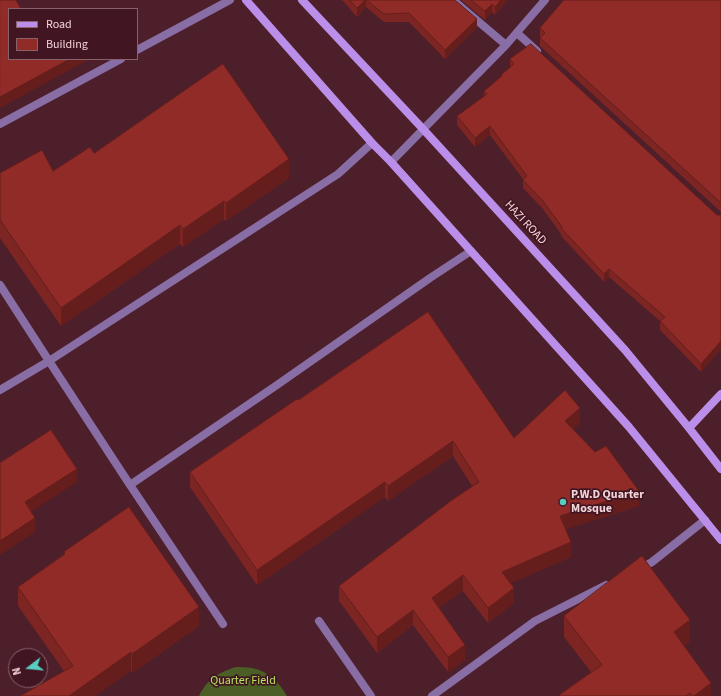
<!DOCTYPE html>
<html>
<head>
<meta charset="utf-8">
<style>
	body { margin:0 }
	#map { position:relative; width:721px; height:696px; overflow:hidden; background:#4c1f2b; font-family:"Source Sans 3",sans-serif }
	canvas { display:block }
	.legend { position:absolute; left:8px; top:8px; width:130px; height:52px; box-sizing:border-box; background:#411521; border:1px solid #88616b; margin:0; padding:5px 7px; list-style:none; font-size:12px; color:#f2d4d9 }
	.legend li { display:flex; align-items:center; gap:8px; height:20px }
	.legend b { width:20px; border:1px solid #88616b }
	.north { position:absolute; left:8px; top:648px; width:40px; height:40px; box-sizing:border-box; background:#411521; border:1px solid #88616b; border-radius:50%; rotate:254deg; font-size:11px; font-weight:700; line-height:16px; text-align:center; color:#f2d4d9 }
	.north::after { content:''; display:block; margin:auto; width:14px; height:18px; background:#57cec1; clip-path:polygon(50% 0,100% 100%,50% 72%,0 100%) }
</style>
</head>
<body>
<div id="map">
<canvas width="721" height="696"></canvas>
<ul class="legend">
<li><b style="height:5px;background:#bb8fe9"></b>Road</li>
<li><b style="height:11px;background:#902b28"></b>Building</li>
</ul>
<div class="north">N</div>
</div>
<script>
const c = document.querySelector('canvas').getContext('2d');
c.lineJoin = 'round';
function fillPath(path, color) { c.fillStyle = color; c.fill(path, 'evenodd'); }
function stroke(path, color, width, dash) { c.strokeStyle = color; c.lineWidth = width; c.lineCap = dash ? 'butt' : 'round'; c.setLineDash(dash || []); c.stroke(path); }
function label(font, color, halo, rows, align = 'center') {
  c.font = font + ' "Source Sans 3",sans-serif'; c.lineWidth = 3.5; c.setLineDash([]); c.textBaseline = 'middle'; c.strokeStyle = halo; c.fillStyle = color; for (const [text, x, y, turn = 0] of rows) {
    c.save(); c.translate(x, y); c.rotate((+turn || 0) * Math.PI / 180); c.textAlign = isNaN(turn) ? turn : align; if (halo) c.strokeText(text, 0, 0); c.fillText(text, 0, 0); c.restore();
  }
}
const green = new Path2D(`
	M236 667C241 667 247 667 252 668 268 671 279 682 287 696H199C208 678 218 673 236 667Z`);
const lane = new Path2D(`
	M137 50 230 0
	M0 124 121 59
	M372 143 338 174 49 361 130 485 277 385 430 278 471 251
	M0 285 49 361 0 390
	M130 485 223 624
	M640 569 652 562 705 520
	M319 621 371 696
	M432 696 535 621 606 585`);
const street = new Path2D(`
	M453 0 506 45
	M517 33 537 51
	M391 162 506 45 545 0`);
const secondary = new Path2D(`
	M246 0 372 143 391 162 629 427 721 540
	M302 0 423 129 625 350 689 428 721 469
	M689 428 721 394`);
const wall = new Path2D(`
	M342 0H455L477 27 445 59 409 22H384L366 7 357 17Z
	M461 0H508L495 15 492 12 485 20Z
	M721 0V212L540 46V28Z
	M510 59 717 215H721V349L701 372 660 330V321L609 277 604 282 561 236V234L543 209 523 188V179L490 135 475 147 457 125V116L484 97V91L501 76V75L510 67Z
	M94 153 289 178 226 221 224 219 183 247 180 244 61 326 0 238V173L53 171Z
	M298 400 514 438 580 423 573 429 639 506 566 529 571 557 511 583 514 603 488 623 463 591 439 608 465 660 448 672 413 625 377 653 339 601V586L472 486 453 456 388 501 385 497 257 585 190 487V472Z
	M64 552 199 626 132 673 131 671H64L18 606V587L64 554Z
	M564 616 690 641 684 646 711 696H559V695L591 672 564 637Z`);
const shadedWall = new Path2D(`
	M365 0H366V7L357 17V8Z
	M501 0H508L495 15V7Z
	M492 4V12L485 20V11Z
	M477 19V27L445 59V50Z
	M70 59H90L0 108V97Z
	M490 126V135L475 147V138Z
	M289 159V178L226 221V203Z
	M224 201V219L183 247V229Z
	M180 225V244L61 326V308Z
	M609 269V277L604 282V274Z
	M721 341V349L701 372V364Z
	M580 408V423L565 436V421Z
	M453 441V456L388 501V486Z
	M77 469V482L25 516V502Z
	M385 482V497L257 585V570Z
	M639 491V506L560 531V516Z
	M35 518V532L0 555V541Z
	M571 542V557L502 587V572Z
	M463 575V591L432 613V598Z
	M514 588V603L488 623V608Z
	M199 607V626L132 673V654Z
	M413 610V625L377 653V637Z
	M690 620V641L674 653V632Z
	M465 645V660L448 672V657Z
	M131 652V671L96 696H69Z
	M711 683V696H694Z`);
const building = new Path2D(`
	M0 0H16L21 9H9V59H70L0 97Z
	M350 0H365L357 8Z
	M367 0H455L477 19 445 50 409 13 384 14Z
	M471 0H501L495 7 492 4 485 11Z
	M564 0H721V203L540 38 545 33 540 28Z
	M531 44 717 215H721V341L701 364 660 321 665 317 609 269 604 274 561 228 562 227 543 201 523 180 527 176 490 126 475 138 457 116 487 94 484 91 502 76 501 75 514 64 510 59Z
	M223 64 289 159 226 203 224 201 183 229 180 225 61 308 0 220V173L42 150 53 171 90 147 94 153Z
	M428 312 514 438 565 390 580 408 565 421 595 452 606 446 639 491 560 516 571 542 502 572 514 588 488 608 463 575 432 598 465 645 448 657 413 610 377 637 339 586 452 500 479 482 453 441 388 486 385 482 257 570 190 472 297 399 298 400Z
	M51 430 77 469 25 502 35 518 0 541V463Z
	M129 507 199 607 132 654 131 652 69 696H20L73 666 18 587 65 554 64 552Z
	M642 556 690 620 674 632 711 683 694 696H692L690 693 686 696H560L559 695 602 665 564 616Z`);
const markers = [
	[563,502,4,"#57cec1"]
];
const streetNames = [
	["HAZI ROAD",525,223,47]
];
const poiNames = [
	["P.W.D Quarter",571,495],
	["Mosque",571,509]
];
const parkNames = [
	["Quarter Field",243,681]
];
fillPath(green, '#4a5e26');
stroke(lane, '#896ea6', 8);
stroke(street, '#896ea6', 8);
stroke(secondary, '#bb8fe9', 8);
fillPath(wall, '#7c2522');
fillPath(shadedWall, '#651e1c');
fillPath(building, '#902b28');
stroke(building, '#651e1c', 1);
for (const [x, y, r, color] of markers) { const dot = new Path2D(); dot.arc(x, y, r, 0, 2 * Math.PI); c.fillStyle = color; c.fill(dot); stroke(dot, '#411521', 1.5); }
label('12px', '#f2d4d9', '#411521', streetNames);
label('bold 12px', '#f2d4d9', '#411521', poiNames, 'left');
label('12px', '#b6e460', '#411521', parkNames);
</script>
</body>
</html>
